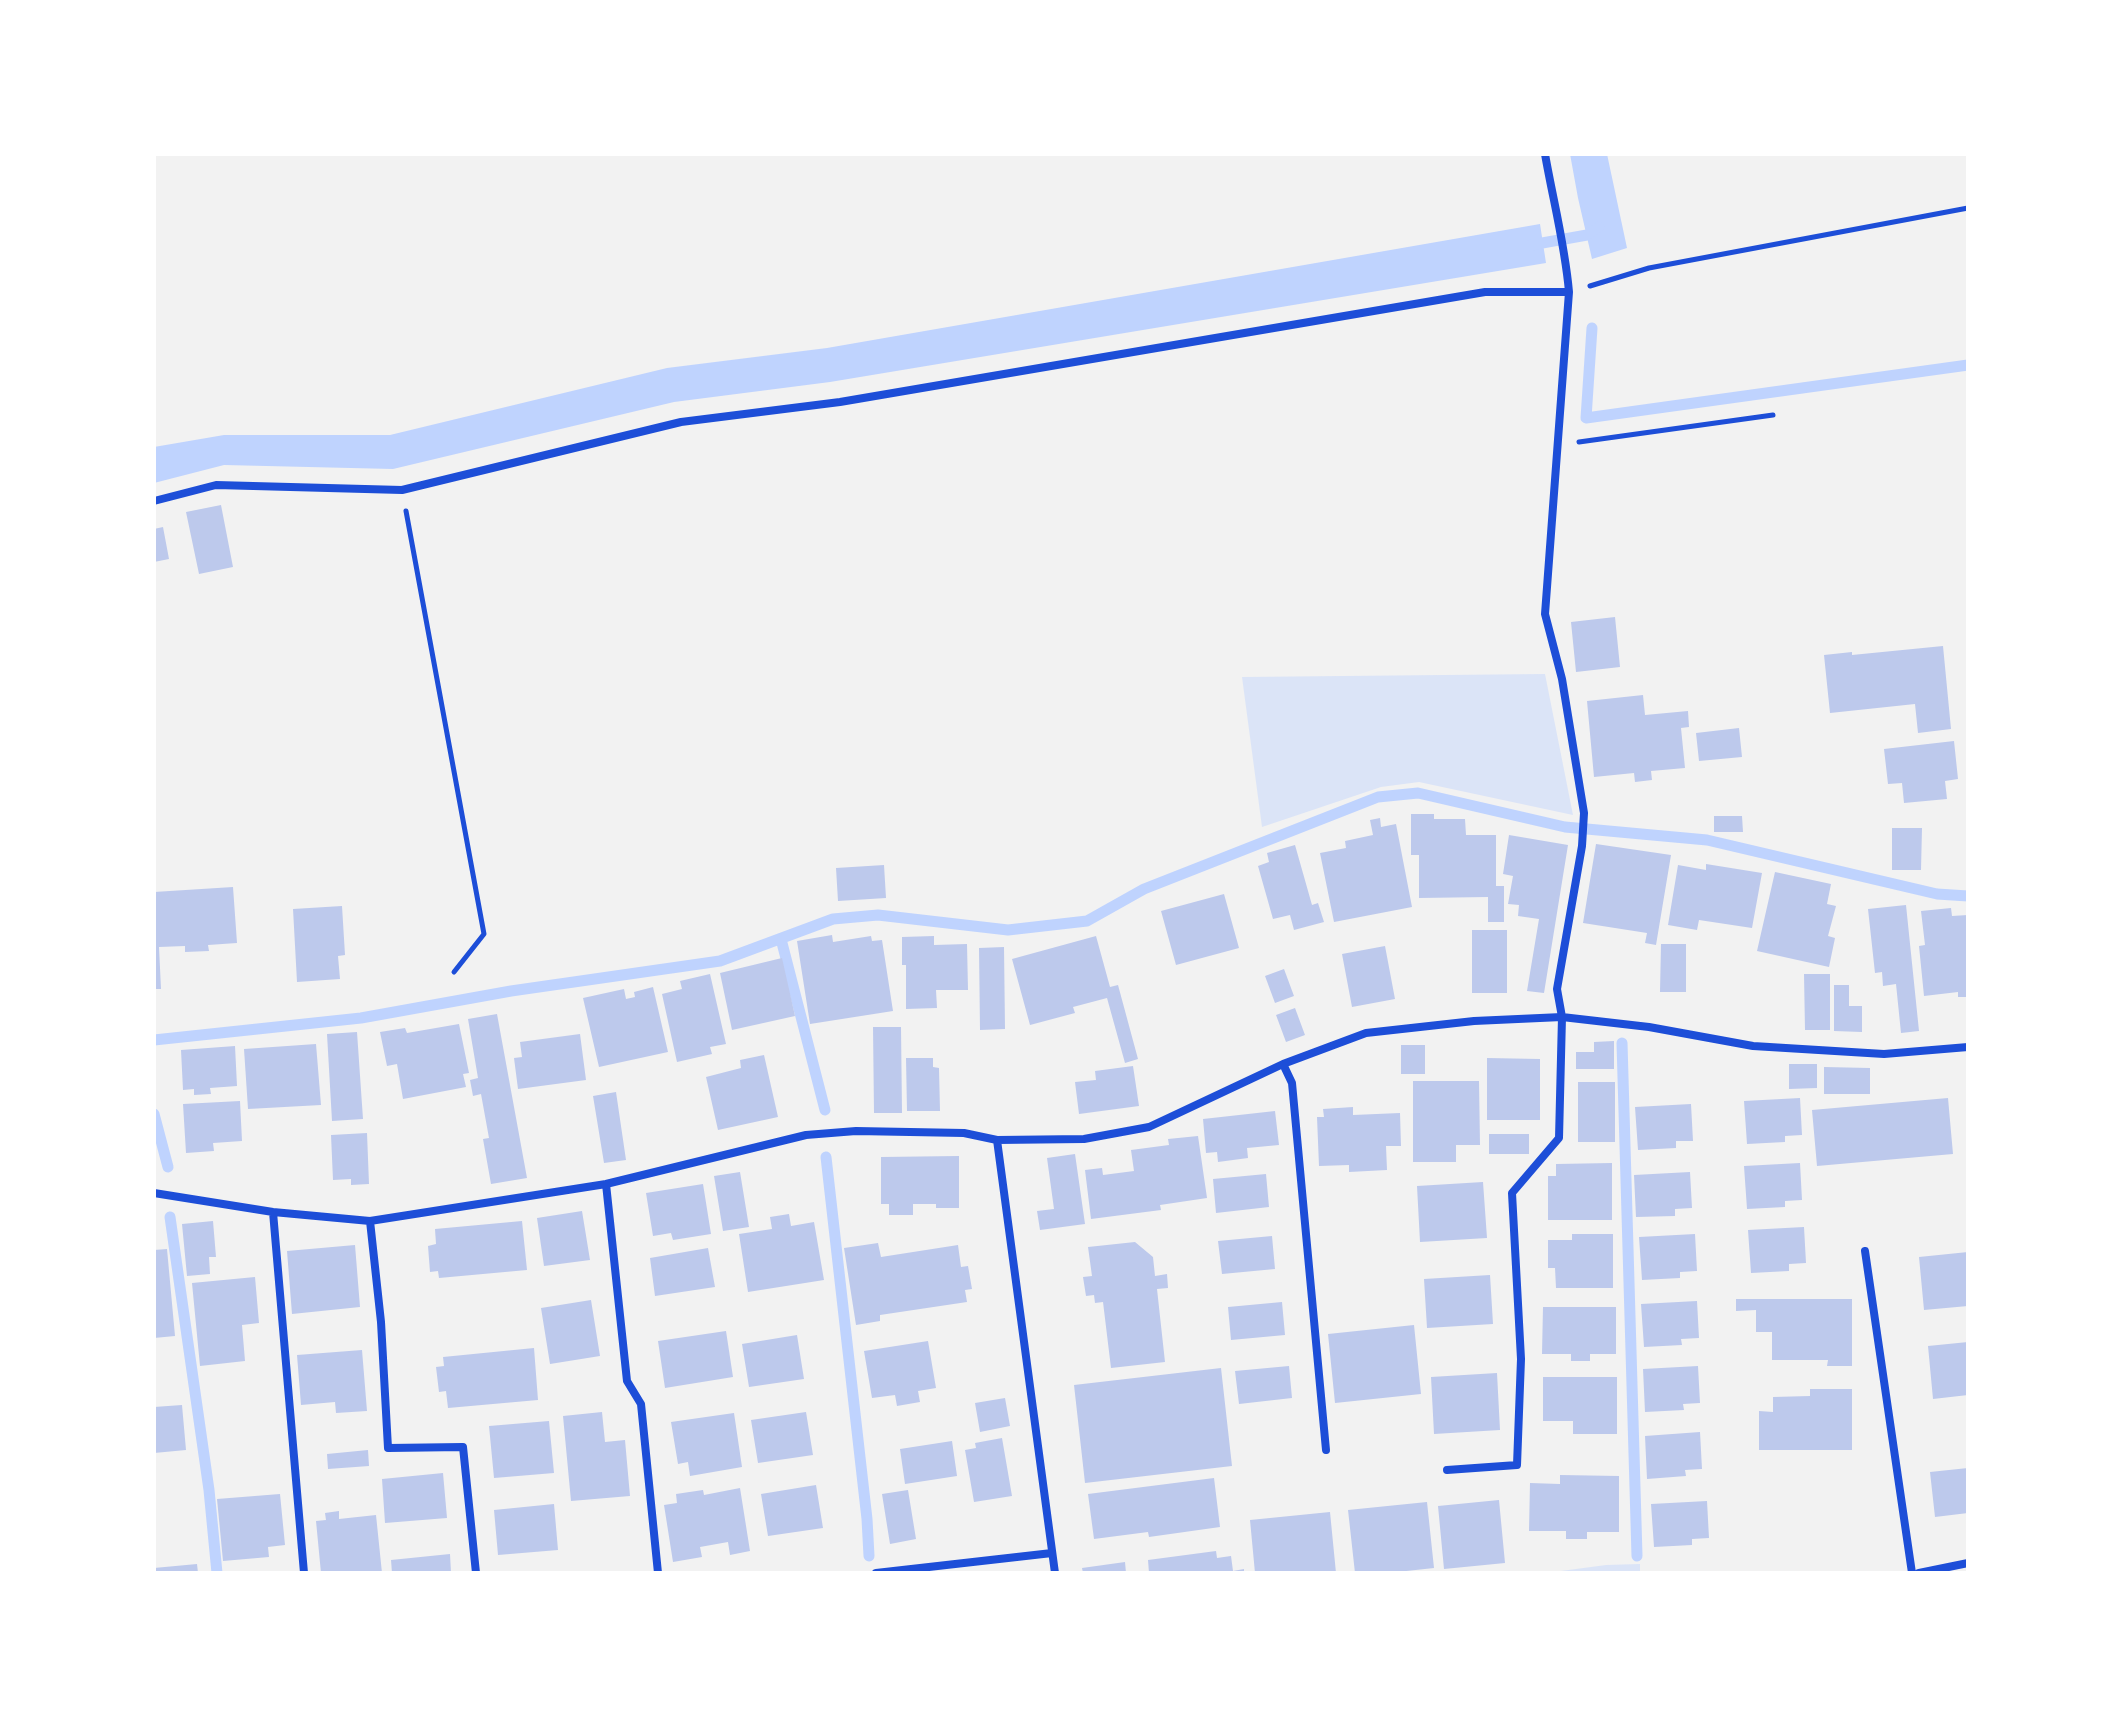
<!DOCTYPE html>
<html>
<head>
<meta charset="utf-8">
<style>
	body { margin:0 }
	#map { position:relative; width:2122px; height:1727px; overflow:hidden; background:#f2f2f2; font-family:"Alegreya Sans",sans-serif }
	canvas { display:block }
	.frame { position:absolute; inset:0; border:156px solid #fff; pointer-events:none }
</style>
</head>
<body>
<div id="map">
<canvas width="2122" height="1727"></canvas>
<div class="frame"></div>
</div>
<script>
const c = document.querySelector('canvas').getContext('2d');
c.lineJoin = 'round';
function fillPath(path, color) { c.fillStyle = color; c.fill(path, 'evenodd'); }
function stroke(path, color, width, dash) { c.strokeStyle = color; c.lineWidth = width; c.lineCap = dash ? 'butt' : 'round'; c.setLineDash(dash || []); c.stroke(path); }
const green = new Path2D(`
	M1545 674 1573 815 1419 782 1381 787 1262 827 1242 677Z
	M1640 1564V1573H1546L1606 1565Z`);
const water = new Path2D(`
	M1570 154H1607L1627 248 1592 259 1578 198Z
	M1540 224 1546 263 830 382 674 402 393 469 224 465 154 483V447L224 435H390L667 368 827 348Z`);
const stream = new Path2D(`
	M1531 245 1587 235 1599 227
	M1592 328 1586 418 1968 365
	M781 939 825 1110
	M154 1040 361 1018 511 991 720 961 833 919 878 915 1008 930 1087 921 1144 889 1378 797 1418 793 1565 827 1707 840 1937 894 1968 896
	M1622 1043 1637 1556
	M154 1114 168 1167
	M826 1157 867 1519 869 1556
	M170 1217 209 1490 217 1573`);
const building = new Path2D(`
	M221 505 233 567 199 574 186 512Z
	M163 527 169 559 154 562V529Z
	M1615 617 1620 667 1576 672 1571 622Z
	M1943 646 1951 729 1918 733 1915 704 1830 713 1824 655 1852 652V655Z
	M1643 695 1645 715 1688 711 1689 727 1681 728 1685 768 1651 771 1652 780 1635 782 1634 773 1594 777 1587 701Z
	M1739 728 1742 757 1699 761 1696 733Z
	M1954 741 1958 779 1945 781 1947 799 1904 803 1902 783 1888 784 1884 749Z
	M1411 814H1434V819H1465L1466 835H1496V886H1504V922H1488V897L1419 898V855H1411Z
	M1714 816H1742L1743 832H1714Z
	M1380 818 1381 827 1396 824 1412 907 1334 922 1320 853 1346 848 1345 841 1373 835 1370 820Z
	M1892 828H1922L1921 870H1892Z
	M1509 835 1568 845 1544 993 1527 991 1539 919 1518 916 1519 905 1508 904 1513 876 1503 874Z
	M1596 844 1671 855 1656 945 1645 943 1647 933 1583 923Z
	M1295 845 1312 905 1318 903 1324 922 1294 930 1290 915 1273 919 1258 866 1269 862 1267 853Z
	M1706 864 1762 873 1752 928 1699 920 1697 930 1668 925 1678 865 1706 870Z
	M884 865 886 898 838 901 836 868Z
	M1775 872 1831 884 1827 904 1836 906 1828 936 1835 938 1829 967 1757 951Z
	M233 887 237 943 208 945 209 951 185 952V946L159 947 161 989H154V892Z
	M1224 894 1239 948 1176 965 1161 911Z
	M1906 905 1919 1031 1901 1033 1896 984 1883 986 1882 972 1875 973 1868 909Z
	M342 906 345 955 338 956 340 979 297 982 293 909Z
	M1951 908 1952 916 1968 915V997H1958V992L1924 996 1919 946 1925 945 1921 911Z
	M1472 930H1507V993H1472Z
	M832 935 833 942 871 936 872 941 882 940 893 1011 810 1024 797 941Z
	M934 936V945L967 944 968 990H936L937 1008 906 1009V965H902V937Z
	M1096 936 1110 987 1118 985 1138 1059 1125 1063 1107 998 1073 1007 1075 1013 1030 1025 1012 959Z
	M1661 944H1686V992H1660Z
	M1385 946 1395 999 1352 1007 1342 954Z
	M1004 947 1005 1029 980 1030 979 948Z
	M782 958 795 1016 732 1030 720 973Z
	M1284 969 1294 996 1275 1003 1265 976Z
	M710 974 726 1044 710 1047 712 1054 677 1062 662 994 682 989 680 981Z
	M1804 974H1830V1030H1805Z
	M1834 985H1849V1006H1862V1032L1834 1031Z
	M653 987 668 1052 599 1067 583 998 624 989 626 999 635 997 634 992Z
	M1295 1008 1305 1035 1286 1042 1276 1015Z
	M497 1014 527 1178 491 1184 483 1139 489 1138 481 1094 473 1096 470 1080 478 1078 468 1019Z
	M459 1024 469 1073 463 1074 466 1087 403 1099 397 1064 387 1066 380 1032 405 1028 407 1033Z
	M873 1027H901L902 1113H874Z
	M357 1032 363 1119 332 1121 327 1034Z
	M580 1034 586 1080 518 1089 514 1058 522 1057 520 1042Z
	M1614 1041V1069H1576V1052H1594V1042Z
	M316 1044 321 1105 248 1109 244 1049Z
	M1401 1045H1425V1074H1401Z
	M235 1046 237 1086 210 1088 211 1094 194 1095V1089L183 1090 181 1050Z
	M764 1055 778 1117 718 1130 706 1077 741 1068 740 1060Z
	M906 1058H933V1067L939 1068 940 1111H907Z
	M1487 1058 1540 1059V1120H1487Z
	M1789 1064H1817V1088L1789 1089Z
	M1133 1066 1139 1106 1079 1114 1075 1082 1096 1080 1095 1071Z
	M1824 1067 1870 1068V1094H1824Z
	M1413 1081H1479L1480 1145H1456V1162H1413Z
	M1578 1082H1615V1142H1578Z
	M616 1092 626 1160 604 1163 593 1096Z
	M1800 1098 1802 1135 1785 1136V1142L1747 1144 1744 1101Z
	M1948 1098 1953 1154 1817 1166 1812 1110Z
	M240 1101 242 1141 213 1143 214 1151 186 1153 183 1104Z
	M1691 1104 1693 1141H1676V1148L1638 1150 1635 1107Z
	M1353 1107V1115L1400 1113 1401 1146H1386L1387 1170 1349 1172V1165L1319 1166 1317 1117H1324L1323 1109Z
	M1275 1111 1279 1145 1247 1148 1248 1158 1218 1162 1217 1152 1206 1153 1203 1119Z
	M367 1133 369 1184 351 1185V1179L333 1180 331 1135Z
	M1489 1134H1529V1154H1489Z
	M1198 1136 1207 1198 1160 1205 1161 1210 1091 1219 1085 1170 1102 1168 1103 1175 1134 1171 1131 1150 1169 1145 1168 1139Z
	M1075 1154 1085 1224 1040 1230 1037 1211 1054 1209 1047 1158Z
	M959 1156V1208H936V1204H913V1215H889V1204H881V1157Z
	M1612 1163V1220H1548V1176H1556V1164Z
	M1800 1163 1802 1200 1785 1201V1207L1747 1209 1744 1166Z
	M740 1172 749 1227 723 1231 714 1176Z
	M1690 1172 1692 1208 1675 1209V1216L1636 1217 1634 1175Z
	M1266 1174 1269 1207 1216 1213 1213 1179Z
	M1483 1182 1487 1238 1420 1242 1417 1186Z
	M703 1184 711 1234 673 1240 671 1233 653 1236 646 1193Z
	M582 1211 590 1260 544 1266 537 1218Z
	M789 1214 791 1226 814 1222 824 1280 748 1292 739 1234 772 1229 770 1217Z
	M213 1221 216 1257H209L210 1274 187 1276 182 1224Z
	M522 1221 527 1270 439 1278 438 1271 430 1272 428 1246 436 1244 435 1229Z
	M1804 1227 1806 1263 1789 1264V1271L1751 1273 1748 1230Z
	M1572 1234H1613V1288H1556L1555 1268H1548V1240H1572Z
	M1695 1234 1697 1271 1680 1272V1278L1642 1280 1639 1237Z
	M1272 1236 1275 1269 1222 1274 1218 1241Z
	M1135 1242 1153 1257 1155 1276 1167 1274 1168 1288 1157 1289 1165 1362 1111 1368 1103 1302 1095 1303 1094 1295 1086 1296 1083 1277 1092 1276 1088 1247Z
	M878 1243 881 1257 958 1245 961 1267 968 1266 972 1289 965 1290 967 1302 880 1315V1321L856 1325 844 1248Z
	M355 1245 360 1307 292 1314 287 1251Z
	M708 1248 715 1287 655 1296 650 1258Z
	M167 1249 175 1336 154 1338V1250Z
	M1968 1252V1306L1924 1310 1919 1257Z
	M1490 1275 1493 1324 1427 1328 1424 1279Z
	M255 1277 259 1323 242 1325 245 1361 200 1366 192 1283Z
	M1736 1299H1852V1366H1827L1828 1360H1772V1332H1756V1310L1736 1311Z
	M591 1300 600 1356 550 1364 541 1308Z
	M1697 1301 1699 1338 1681 1339 1682 1345 1644 1347 1641 1304Z
	M1282 1302 1285 1335 1231 1340 1228 1307Z
	M1543 1307H1616V1354H1590V1361H1571V1354H1542Z
	M1414 1325 1421 1394 1335 1403 1328 1334Z
	M726 1331 733 1377 665 1388 658 1341Z
	M797 1335 804 1379 749 1387 742 1344Z
	M928 1341 936 1388 918 1391 920 1402 897 1406 895 1395 872 1398 864 1351Z
	M1968 1342V1395L1933 1399 1928 1346Z
	M534 1348 538 1400 448 1408 446 1391 439 1392 436 1367 444 1366 443 1357Z
	M362 1350 367 1411 336 1413 335 1402 301 1405 297 1355Z
	M1289 1366 1292 1398 1239 1404 1235 1371Z
	M1698 1366 1700 1403 1683 1404 1684 1410 1645 1412 1643 1369Z
	M1221 1368 1232 1466 1085 1483 1074 1385Z
	M1497 1373 1500 1430 1434 1434 1431 1377Z
	M1543 1377H1617V1434H1573V1421H1543Z
	M1810 1389H1852V1450H1759V1411L1773 1412V1397L1810 1396Z
	M1005 1398 1010 1426 980 1432 975 1403Z
	M182 1405 186 1450 154 1453V1407Z
	M602 1412 605 1442 625 1440 630 1496 571 1501 563 1416Z
	M806 1412 813 1455 758 1463 751 1420Z
	M734 1413 742 1467 690 1476 688 1462 678 1464 671 1422Z
	M549 1421 554 1473 494 1478 489 1426Z
	M1700 1432 1702 1469 1685 1470 1686 1476 1647 1479 1645 1436Z
	M1002 1438 1012 1496 974 1502 965 1450 976 1448 975 1443Z
	M952 1441 957 1476 905 1484 900 1449Z
	M368 1450 369 1466 328 1469 327 1454Z
	M1968 1468V1513L1935 1517 1930 1472Z
	M443 1473 447 1518 385 1523 382 1479Z
	M1560 1475 1619 1476V1532H1587V1539H1566V1531H1529L1530 1483 1560 1484Z
	M1214 1478 1220 1527 1149 1537 1148 1532 1094 1539 1088 1494Z
	M816 1485 823 1528 768 1536 761 1494Z
	M740 1488 750 1551 730 1555 728 1542 700 1547 702 1557 673 1562 664 1505 677 1503 676 1494 703 1490 704 1495Z
	M908 1490 916 1539 890 1544 882 1494Z
	M280 1494 285 1545 268 1547 269 1557 223 1561 217 1499Z
	M1499 1500 1505 1563 1444 1569 1438 1506Z
	M1707 1501 1709 1538 1692 1539V1545L1654 1547 1651 1504Z
	M1427 1502 1434 1568 1388 1573H1355L1348 1510Z
	M554 1504 558 1550 498 1555 494 1510Z
	M339 1511V1519L376 1515 382 1573H321L316 1521 326 1520 325 1513Z
	M1330 1512 1336 1573H1255L1250 1520Z
	M1216 1551 1217 1558 1231 1556 1233 1571 1244 1569V1573H1149L1148 1560Z
	M450 1554 451 1573H392L391 1560Z
	M1125 1562 1126 1573H1083L1082 1568Z
	M197 1564 198 1573H154V1568Z`);
const path = new Path2D(`
	M1590 286 1649 268 1968 208
	M1579 442 1773 415
	M406 511 484 934 454 972`);
const minor = new Path2D(`
	M154 501 216 485 402 490 681 422 840 402 1485 292H1569
	M1283 1064 1292 1083 1326 1450
	M997 1140 1055 1573
	M606 1184 627 1381 641 1404 658 1573
	M154 1193 273 1212 370 1221 606 1184 806 1135 856 1131 964 1133 997 1140 1084 1139 1149 1127 1283 1064 1366 1033 1474 1021 1562 1017 1649 1027 1753 1046 1884 1054 1968 1047
	M273 1212 304 1573
	M370 1221 381 1322 388 1448 463 1447 476 1573
	M1865 1251 1912 1573
	M1447 1470 1517 1465 1521 1359 1512 1193 1559 1138 1562 1017 1557 989 1582 846 1584 813 1562 679 1545 614 1569 292C1565 245 1553 200 1545 154
	M876 1573 1052 1553
	M1919 1573 1968 1563`);
fillPath(green, '#dbe4f7');
fillPath(water, '#bfd3fe');
stroke(stream, '#bfd3fe', 11);
fillPath(building, '#bdc9ec');
stroke(path, '#1d4ed8', 5);
stroke(minor, '#1d4ed8', 8);
</script>
</body>
</html>
